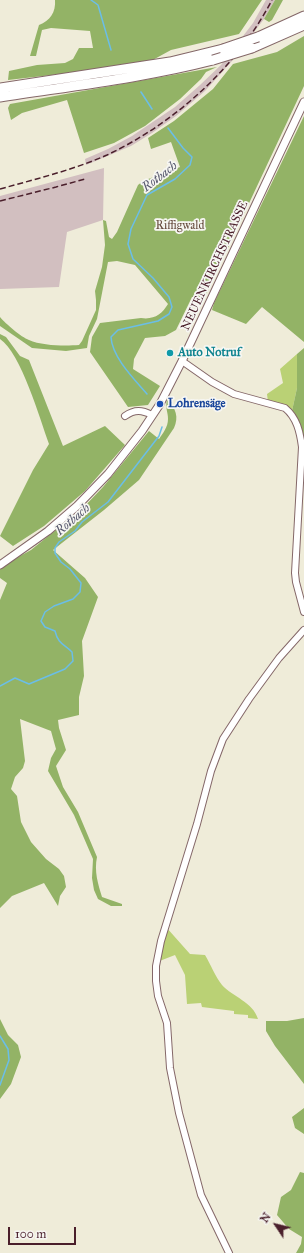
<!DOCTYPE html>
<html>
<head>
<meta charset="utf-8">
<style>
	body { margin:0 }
	#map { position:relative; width:304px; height:1253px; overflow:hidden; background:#efecd9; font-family:"IM FELL Great Primer",serif }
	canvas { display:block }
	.north { position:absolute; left:256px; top:1205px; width:40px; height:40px; -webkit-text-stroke:3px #f6f6f2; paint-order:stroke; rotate:305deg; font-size:11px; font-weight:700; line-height:16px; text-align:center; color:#4a1f2b }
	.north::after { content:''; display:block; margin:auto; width:14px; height:18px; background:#4a1f2b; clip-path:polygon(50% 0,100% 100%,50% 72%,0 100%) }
	.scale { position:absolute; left:8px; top:1227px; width:68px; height:18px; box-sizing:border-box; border:2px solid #4a1f2b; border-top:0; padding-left:5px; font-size:12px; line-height:14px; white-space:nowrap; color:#4a1f2b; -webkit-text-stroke:3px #f6f6f2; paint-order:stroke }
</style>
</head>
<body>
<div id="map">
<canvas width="304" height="1253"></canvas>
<div class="north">N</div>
<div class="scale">100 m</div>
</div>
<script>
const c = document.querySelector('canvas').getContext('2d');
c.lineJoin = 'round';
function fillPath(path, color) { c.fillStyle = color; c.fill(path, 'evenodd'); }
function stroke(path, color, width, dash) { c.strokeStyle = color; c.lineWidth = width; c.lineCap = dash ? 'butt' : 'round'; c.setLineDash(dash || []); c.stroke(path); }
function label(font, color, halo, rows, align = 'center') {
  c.font = font + ' "IM FELL Great Primer",serif'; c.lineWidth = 3.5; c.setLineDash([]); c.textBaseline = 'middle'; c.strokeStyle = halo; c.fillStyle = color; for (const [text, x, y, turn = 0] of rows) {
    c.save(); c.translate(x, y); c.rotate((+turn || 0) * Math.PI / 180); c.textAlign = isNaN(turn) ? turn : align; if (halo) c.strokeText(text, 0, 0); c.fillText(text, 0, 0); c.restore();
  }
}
const industrial = new Path2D(`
	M266 0H275L264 19 232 61 205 91 176 116 152 133 131 146 86 165 85 159 108 149 132 136 175 107 200 85 221 65 253 23Z
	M104 168 103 220 67 232 59 287 0 289V196Z`);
const green = new Path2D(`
	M297 354V388L292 411 268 402 267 394 283 383 280 369Z
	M166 927 190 954 205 955C211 965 215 976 222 985 233 997 253 1002 258 1019L248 1018V1015L234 1014V1011L202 1007 201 1003 187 1004 185 975 175 955 157 962Z`);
const forest = new Path2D(`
	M55 0H262L239 34 171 50 149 62 78 72 8 80 9 71 37 65 65 63 73 59 79 48H93L90 31 51 28 42 30 36 56H30L39 25C50 21 56 12 55 0Z
	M275 0H283L272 20 269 22 264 19Z
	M304 36V86L205 297H192L176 330 165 336 145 338 134 359 133 369 160 386 148 405 128 407 90 352 92 337 100 323 141 318C154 320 162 314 168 304L135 265 117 261 108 262 97 319 89 336 87 348 66 351 32 348 0 326V317C6 324 21 337 29 340 42 346 66 346 79 345L82 341 96 310V300L95 291 102 267 105 245 103 220 106 221 109 237 112 239 117 232 138 185 143 181 180 167 171 142 151 149 148 138 174 121 213 89 233 64 277 52Z
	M217 67 206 72 201 79 180 99 145 126 114 143 84 153 67 100 22 113 11 120 8 108 10 104Z
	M304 116V342L262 307 246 324 212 310 214 303Z
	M0 334 6 337 20 356 29 360 63 446 105 426 125 445 85 491 44 526 13 546 0 536 33 470 49 444C40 419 21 353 0 339Z
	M304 348V440L292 411 297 388V354Z
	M167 400C176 408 179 417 174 428L139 480 104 510 53 550 85 578 98 597 82 641 84 676 79 697V715L58 720 59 728 66 750 56 766 63 787 78 812 97 857C94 871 98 884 102 897L122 904V906H111L98 899 94 890 92 878 93 859 74 815 48 771 51 758 56 749 51 731 20 719 25 761 23 768 15 777 11 789 17 796 21 822 31 842 46 859 59 869 64 876 66 887 60 896 58 906 44 883 12 896 0 908V600L7 583 0 578V569L20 556 31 550 82 509 103 487 149 431 159 439C163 433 168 427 168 419 168 412 165 408 167 400Z
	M304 1018V1084L275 1046 266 1031V1021H287Z
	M0 1019 8 1035 18 1045 21 1057 11 1084 0 1099Z
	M304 1108V1134L295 1128 292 1117Z
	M300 1172 304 1173V1251L303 1253H296L301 1244 302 1237 289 1229 277 1215 281 1197 291 1190Z`);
const stream = new Path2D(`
	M91 0 98 5 111 50
	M141 92 152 109
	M147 394C134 379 112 357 111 337L118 330 158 321 169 314 172 307 169 297 153 278 133 259 128 244 131 229 147 195 175 179 190 165 192 157 183 148 168 128
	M0 686 15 678 29 684 65 669 73 661 72 652C64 644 58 644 55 631L45 627 41 621 45 612 54 606 73 599 80 592 81 583 70 569 61 562 55 553V548L59 542 75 531 82 522 108 502 159 436 162 427
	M0 1036 8 1049 9 1060 0 1085`);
const minor = new Path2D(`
	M182 361 212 382 234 394 285 408C297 418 300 432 302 447L295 573 296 582 304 612
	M125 416C135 409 142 410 152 415
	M229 1253 201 1195 179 1113 170 1068 167 1023 158 996 156 981V966L161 941 197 824 211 771 223 739 249 699 279 658 304 630`);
const major = new Path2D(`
	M0 565 48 531 77 506 108 474 142 431 160 404 182 361 304 102`);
const highway = new Path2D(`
	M258 37 304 16
	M252 48 304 25
	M0 88 170 62 223 49
	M0 97C71 86 143 78 213 60`);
const rail = new Path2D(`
	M0 189C36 179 73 170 107 155 175 123 237 67 272 0
	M0 201 56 187 85 179`);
const highwayBridge = new Path2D(`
	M223 49 258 37
	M213 60 252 48`);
const markers = [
	[170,353,4,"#0f9aa8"],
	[160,404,4,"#1a4fb4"]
];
const parkNames = [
	["Riffigwald",180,226]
];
const streetNames = [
	["NEUENKIRCHSTRASSE",215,266,-65]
];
const cultureNames = [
	["Auto Notruf",178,353]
];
const transitNames = [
	["Lohrensäge",168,404]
];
const waterNames = [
	["Rotbach",160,177,-38],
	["Rotbach",73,520,-41]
];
fillPath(industrial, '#d2bfc0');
fillPath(green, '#bad175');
fillPath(forest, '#93b366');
stroke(stream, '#6bbee7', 1.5);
stroke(minor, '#846768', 8);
stroke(major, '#846768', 9);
stroke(highway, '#846768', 11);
stroke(minor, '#fff', 6);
stroke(major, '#fff', 7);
stroke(highway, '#fff', 9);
stroke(rail, '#4a1f2b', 1.5, [6, 3]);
stroke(highwayBridge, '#846768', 11, []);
stroke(highwayBridge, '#fff', 9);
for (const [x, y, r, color] of markers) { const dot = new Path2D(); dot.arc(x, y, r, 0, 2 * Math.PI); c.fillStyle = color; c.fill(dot); stroke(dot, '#f6f6f2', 1.5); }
label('12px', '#664c3e', '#f6f6f2', parkNames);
label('12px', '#4a1f2b', '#f6f6f2', streetNames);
label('bold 12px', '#0d838f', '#f6f6f2', cultureNames, 'left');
label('bold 12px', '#164399', '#f6f6f2', transitNames, 'left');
label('italic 13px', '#56576d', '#f6f6f2', waterNames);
</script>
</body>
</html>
